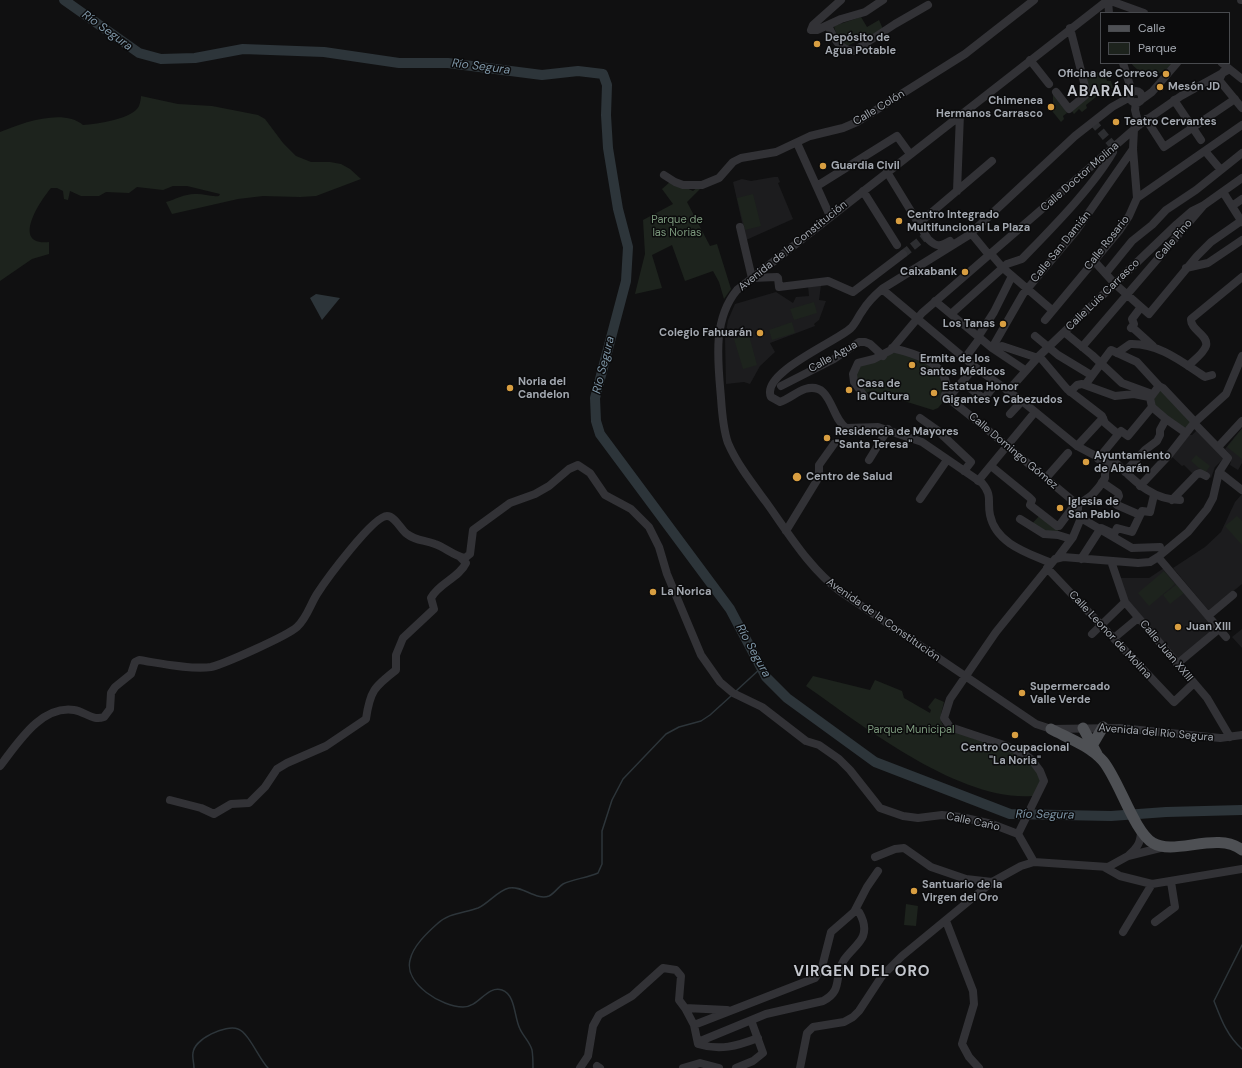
<!DOCTYPE html>
<html>
<head>
<meta charset="utf-8">
<style>
	body { margin:0 }
	#map { position:relative; width:1242px; height:1068px; overflow:hidden; background:#101011; font-family:"DM Sans",sans-serif }
	canvas { display:block }
	.legend { position:absolute; left:1100px; top:12px; width:130px; height:52px; box-sizing:border-box; background:#0b0b0c; border:1px solid #484a4e; margin:0; padding:5px 7px; list-style:none; font-size:12px; color:#a3a8b0 }
	.legend li { display:flex; align-items:center; gap:8px; height:20px }
	.legend b { width:20px; border:1px solid #484a4e }
</style>
</head>
<body>
<div id="map">
<canvas width="1242" height="1068"></canvas>
<ul class="legend">
<li><b style="height:5px;background:#4e5054"></b>Calle</li>
<li><b style="height:11px;background:#1d231d"></b>Parque</li>
</ul>
</div>
<script>
const c = document.querySelector('canvas').getContext('2d');
c.lineJoin = 'round';
function fillPath(path, color) { c.fillStyle = color; c.fill(path, 'evenodd'); }
function stroke(path, color, width, dash) { c.strokeStyle = color; c.lineWidth = width; c.lineCap = dash ? 'butt' : 'round'; c.setLineDash(dash || []); c.stroke(path); }
function label(font, color, halo, rows, align = 'center') {
  c.font = font + ' "DM Sans",sans-serif'; c.lineWidth = 3; c.setLineDash([]); c.textBaseline = 'middle'; c.strokeStyle = halo; c.fillStyle = color; for (const [text, x, y, turn = 0] of rows) {
    c.save(); c.translate(x, y); c.rotate((+turn || 0) * Math.PI / 180); c.textAlign = isNaN(turn) ? turn : align; if (halo) c.strokeText(text, 0, 0); c.fillText(text, 0, 0); c.restore();
  }
}
const built = new Path2D(`
	M774 177H778L780 182 778 183 793 219 746 240 733 182 742 179 751 181Z
	M821 285 819 300 826 301 819 320 814 324 815 326 770 343 775 352 760 366 750 384 744 382 726 384 725 338 728 320 735 304 776 292 793 303 796 297 809 296 808 286Z
	M1242 428V463L1238 470 1230 465 1232 457 1225 449Z
	M1197 430 1225 457 1215 467 1211 478 1208 476 1194 475 1184 465 1182 466 1171 456 1187 435H1192Z
	M1242 494V584L1209 611 1173 568 1205 547 1221 532 1235 502Z
	M1164 568 1214 629 1178 660 1127 599 1119 578H1149Z
	M1242 629V648L1232 637Z`);
const green = new Path2D(`
	M861 17 867 27 879 20 883 29C871 36 860 40 847 46 841 43 835 33 834 26Z
	M1131 63H1174C1162 77 1143 79 1131 63Z
	M1098 72 1099 74H1105L1107 81H1111L1113 88 1106 89 1086 105 1087 108 1082 112 1079 109 1074 114 1071 110 1091 94 1086 75Z
	M1053 91 1067 113 1063 116 1064 119 1061 122 1048 106 1053 103Z
	M141 96 178 104 212 106 258 115 265 119 283 143 296 156 311 162H330L341 164 350 169 361 179 316 196 300 197 263 196 238 199 172 214 166 202C176 199 186 193 197 194 204 194 211 197 219 196L220 194 187 186H173L163 190 137 187 129 193 106 192 99 196H81L70 191 68 200 64 199 63 191 57 188H51C39 202 11 246 49 242V254L32 259 0 281V132C22 123 63 108 83 125 97 124 133 119 139 106 140 103 141 99 141 96Z
	M671 181 693 191 699 186 700 189 687 202 710 246 717 244 731 289 724 299 719 282 713 271 685 281 672 245 652 255 662 288 635 294 645 254 643 220 673 204 662 189Z
	M753 194 761 226 745 230 737 198Z
	M814 302 817 313 794 320 790 309Z
	M792 322 795 333 772 340 769 330Z
	M749 335 757 365 743 369 734 339Z
	M894 350C926 357 933 367 951 393L938 408 933 410 872 391 865 393 855 378 858 365Z
	M1159 386 1195 422 1186 433 1152 407V394Z
	M1242 429V459L1227 447Z
	M1196 455 1210 466 1205 473 1191 461Z
	M1040 515 1059 528 1056 536 1029 527Z
	M1237 516 1242 521V545L1225 526Z
	M1164 571 1175 584 1149 606 1138 593Z
	M1177 584 1184 593 1170 604 1163 595Z
	M813 676 870 690 875 680 902 691 904 698 930 713 931 710 928 707 935 698 944 702C942 712 937 720 946 728L1023 757 1039 774 1041 780 1033 796C960 802 863 726 806 686Z
	M906 904 918 906 916 926 904 925Z`);
const water = new Path2D(`
	M316 294 340 298 322 320 310 298Z`);
const stream = new Path2D(`
	M736 691 761 668
	M1242 945 1214 1001C1221 1019 1227 1036 1242 1049
	M194 1068C194 1063 192 1057 193 1053 194 1039 226 1024 238 1029 249 1033 259 1059 268 1068
	M533 1068C533 1062 533 1056 532 1050 530 1042 523 1036 520 1029 514 1018 516 995 502 990 487 985 479 1007 463 1007 442 1007 404 984 410 960 413 946 427 933 437 924 448 913 464 913 478 908 489 903 497 891 509 888 522 885 536 901 549 896 555 893 558 887 563 884 573 879 587 878 598 873L602 864V831L612 800 623 779 666 734 679 727 701 721 710 715 731 696`);
const river = new Path2D(`
	M64 0 139 53 161 59 195 58 243 49 324 52 399 63H448L542 75 578 71 603 74 607 85 606 115 608 148 618 209 628 247 626 281 595 398 596 421 600 434 730 609 766 677 787 698 875 762 1010 814 1111 816 1166 812 1242 810`);
const minorTunnel = new Path2D(`
	M1093 122 1114 147
	M903 254 926 236`);
const minor = new Path2D(`
	M841 0 813 25 811 30H817L841 19 865 12 883 0
	M1108 0 737 290C712 320 718 362 721 398 722 413 723 429 728 443 737 464 752 483 766 502 789 534 809 568 841 592L1036 724 1051 729 1120 728 1220 738 1242 735
	M1108 0 1144 13
	M1108 0 1109 13
	M1241 0H1242
	M828 25C833 37 839 50 854 51L895 24 928 5
	M1030 60 1049 84
	M1123 63 1132 92
	M1222 63 1242 79
	M1223 72 1219 80 1242 108
	M1130 97a6 6 0 1 1 12 0a6 6 0 1 1-12 0Z
	M1056 92 1069 109 1087 94 1070 28
	M1141 100 1152 92 1177 63
	M1174 100 1201 140
	M1136 102 1135 110 1139 125
	M1146 119 1164 147 1235 99
	M797 143 830 216
	M1205 151 1221 170
	M887 172 928 239C936 247 940 247 950 241
	M664 175 675 182 683 185H702L719 178 733 162 741 158 776 152 810 136 843 128 857 122 965 54 1034 0
	M817 186 897 136 910 154
	M863 191 897 245
	M957 191 960 114
	M1223 192 1242 222
	M1137 198 1242 125
	M1232 206 1242 199
	M918 224 992 161
	M740 227 752 278 777 277 778 278 779 287 828 281 853 292 903 254
	M971 233 989 255
	M991 254 1003 268 1052 310
	M1095 262 1115 284 1149 314 1197 256 1211 242 1241 221
	M1186 268 1208 263 1242 240
	M1106 273 1132 241 1152 225 1166 210 1196 190 1242 153
	M882 289 975 367 1022 401 1077 446 1111 464
	M935 301 992 348 1025 370
	M951 314 1007 264 1022 259C1051 229 1093 187 1113 152
	M1045 320 1119 231 1129 216 1137 198 1133 149 1134 129
	M1132 327 1153 346
	M1131 328 1134 324 1132 319 1141 307
	M1064 332 1092 355 1122 383 1152 394
	M1035 336 1058 355 1091 375
	M978 337 994 312 1012 276
	M1082 347 1204 205 1242 178
	M892 348C913 353 944 361 947 387 948 391 944 395 944 398
	M992 348 1023 294 1076 231 1133 149
	M997 351 1002 346 1038 358
	M1117 353 1130 344C1159 343 1182 362 1205 377L1212 375
	M1039 356 1067 389 1102 416 1105 423 1118 434
	M965 358 980 338
	M1188 366C1193 361 1204 353 1206 346 1209 335 1190 330 1191 319L1242 277
	M975 367 948 398 977 421 1078 505
	M1085 385 1111 350 1137 362 1159 386
	M781 386 834 359 859 342H865L870 344 883 356
	M970 388 984 399 996 383
	M1008 391 1039 356 1177 224 1192 211 1204 205
	M1070 392 1077 385 1082 384 1115 396 1134 394 1149 397
	M865 397 854 382 853 374 858 363 874 359 891 350 922 313 1139 125 1181 96 1228 70
	M1010 414 1022 401
	M920 418 937 430 971 462 964 471
	M1186 433 1166 419 1152 407 1150 398 1159 386 1163 388 1195 422
	M1077 446 1103 418
	M1218 447 1242 421
	M1098 459 1121 431 1128 436 1152 407
	M869 460 888 429
	M991 466 1029 497 1032 500 1030 505 1057 526H1059L1076 503
	M1125 472 1145 450 1157 441 1160 435V430L1166 419
	M1219 472 1242 490
	M1046 478 1068 453
	M978 481 1035 412
	M1102 482 1118 493 1119 496 1115 503 1117 505 1140 515
	M1140 486 1169 455 1194 423 1226 394 1242 356
	M920 499 947 460
	M1172 500 1197 474 1200 473 1206 476
	M1078 505 1092 495 1099 487 1105 478V472L1114 461C1134 480 1151 500 1180 500
	M1078 505V514L1081 518 1132 548 1160 547
	M1020 519 1044 534 1058 535 1071 539
	M786 531 819 477V465L834 444
	M1058 557 1073 537 1081 518
	M1158 557 1226 637
	M1081 559 1101 528 1114 534 1117 528 1132 532 1142 511 1150 512 1154 495
	M1111 561 1125 602 1207 698 1230 737
	M1051 563C1028 553 996 544 990 515 987 501 993 496 982 483L922 442 878 427 846 428C830 417 832 381 805 389 796 392 789 399 780 402L771 397C760 373 836 342 851 328 856 323 859 315 863 310 868 302 875 295 882 289L969 235 1075 136 1112 107 1130 97
	M1047 568 1174 702 1194 683
	M1208 616 1233 595
	M1092 634 1125 602
	M1114 638 1138 618
	M1177 664 1219 629
	M0 766C18 743 41 705 74 710 86 712 92 721 104 717L110 709 111 693 115 687 131 674 135 662 139 660C159 663 192 670 211 667 224 664 287 636 297 627 307 618 310 605 317 594 326 580 373 516 387 516 395 516 401 530 407 534 416 541 425 540 435 544 446 548 454 556 465 558L470 554 473 530 510 503 535 494 549 486 569 469 578 465 590 473 605 495 631 509 649 527 659 547 667 574 701 655 720 682 733 693 762 707 806 741 819 745 839 759 850 770 880 808 903 816 918 818 942 815 961 817 992 824 1018 834
	M170 800 201 808 214 814 231 804 249 803 265 787 277 769 287 763 326 746 366 719C370 691 374 687 396 670V655L403 638 434 609 431 598C439 583 459 578 466 563L460 557
	M1018 834 1044 781 1040 771 1031 759 1024 754 1004 745 950 727 944 718 950 699 996 632 1055 559 1063 557 1138 563 1150 562 1158 557 1188 532 1207 509 1213 498 1219 472 1228 458 1194 423
	M1018 834 1034 862
	M1129 855C1138 847 1141 842 1141 830
	M875 857 895 849 904 848 931 867 966 879 992 882
	M1104 867 1120 876 1152 884 1242 869
	M946 921 973 991 974 1004 962 1044 969 1057 979 1068
	M1155 922 1175 907 1171 882
	M1123 932 1152 884
	M685 1008 694 1025 698 1044C720 1051 737 1046 758 1038
	M694 1025 815 978 822 967 831 932 854 912 867 887 878 871
	M698 1042 766 1014 823 1001C844 990 833 977 844 960 849 952 860 944 863 936 866 928 863 919 859 912H854
	M597 1066 600 1068
	M580 1068 588 1056 593 1026 599 1015 632 996 663 968 676 970 681 976 679 1000 685 1008 727 1010
	M683 1068 700 1063 719 1068
	M736 1068 753 1061 763 1053 751 1020
	M800 1068 807 1033 813 1027 844 1022 853 1017 859 1011 882 976 902 956 992 882 1021 866 1034 862 1108 867 1128 856 1164 847`);
const major = new Path2D(`
	M1083 728 1097 754
	M1051 729C1068 738 1090 746 1103 761 1119 780 1134 832 1153 843 1174 856 1218 831 1242 850
	M1093 744 1103 727`);
const markers = [
	[817,44,4,"#d89e41"],
	[1166,74,4,"#d89e41"],
	[1160,87,4,"#d89e41"],
	[1051,107,4,"#d89e41"],
	[1116,122,4,"#d89e41"],
	[823,166,4,"#d89e41"],
	[899,221,4,"#d89e41"],
	[965,272,4,"#d89e41"],
	[1003,324,4,"#d89e41"],
	[760,333,4,"#d89e41"],
	[912,365,4,"#d89e41"],
	[510,388,4,"#d89e41"],
	[849,390,4,"#d89e41"],
	[934,393,4,"#d89e41"],
	[827,438,4,"#d89e41"],
	[1086,462,4,"#d89e41"],
	[797,477,5,"#d89e41"],
	[1060,508,4,"#d89e41"],
	[653,592,4,"#d89e41"],
	[1178,627,4,"#d89e41"],
	[1022,693,4,"#d89e41"],
	[1015,735,4,"#d89e41"],
	[914,891,4,"#d89e41"]
];
const poiNames = [
	["Depósito de",825,38],
	["Agua Potable",825,51],
	["Oficina de Correos",1158,74,"right"],
	["Mesón JD",1168,87],
	["Chimenea",1043,101,"right"],
	["Hermanos Carrasco",1043,114,"right"],
	["Teatro Cervantes",1124,122],
	["Guardia Civil",831,166],
	["Centro Integrado",907,215],
	["Multifuncional La Plaza",907,228],
	["Caixabank",957,272,"right"],
	["Los Tanas",995,324,"right"],
	["Colegio Fahuarán",752,333,"right"],
	["Ermita de los",920,359],
	["Santos Médicos",920,372],
	["Noria del",518,382],
	["Candelon",518,395],
	["Casa de",857,384],
	["la Cultura",857,397],
	["Estatua Honor",942,387],
	["Gigantes y Cabezudos",942,400],
	["Residencia de Mayores",835,432],
	["\"Santa Teresa\"",835,445],
	["Ayuntamiento",1094,456],
	["de Abarán",1094,469],
	["Centro de Salud",806,477],
	["Iglesia de",1068,502],
	["San Pablo",1068,515],
	["La Ñorica",661,592],
	["Juan XIII",1186,627],
	["Supermercado",1030,687],
	["Valle Verde",1030,700],
	["Centro Ocupacional",1015,748,"center"],
	["\"La Noria\"",1015,761,"center"],
	["Santuario de la",922,885],
	["Virgen del Oro",922,898]
];
const streetNames = [
	["Calle Colón",879,108,-31],
	["Calle Doctor Molina",1080,177,-41],
	["Calle Pino",1174,240,-49],
	["Calle Rosario",1107,243,-52],
	["Avenida de la Constitución",793,246,-39],
	["Calle San Damián",1061,247,-51],
	["Calle Luis Carrasco",1103,295,-44],
	["Calle Agua",833,357,-29],
	["Calle Domingo Gómez",1013,451,40],
	["Avenida de la Constitución",883,620,35],
	["Calle Leonor de Molina",1110,635,47],
	["Calle Juan XXIII",1166,651,50],
	["Avenida del Río Segura",1156,733,5],
	["Calle Caño",973,822,12]
];
const parkNames = [
	["Parque de",677,220],
	["las Norias",677,233],
	["Parque Municipal",911,730]
];
const waterNames = [
	["Río Segura",107,31,36],
	["Río Segura",481,67,7],
	["Río Segura",604,365,-76],
	["Río Segura",753,651,61],
	["Río Segura",1045,815,1]
];
const districtNames = [
	["ABARÁN",1101,92],
	["VIRGEN DEL ORO",862,972]
];
fillPath(built, '#1c1c1e');
fillPath(green, '#1d231d');
fillPath(water, '#2d353a');
stroke(stream, '#2d353a', 1.5);
stroke(river, '#2d353a', 10);
stroke(minorTunnel, '#2d2e31', 8, [8, 4]);
stroke(minor, '#323236', 8);
stroke(major, '#4e5054', 11);
for (const [x, y, r, color] of markers) { const dot = new Path2D(); dot.arc(x, y, r, 0, 2 * Math.PI); c.fillStyle = color; c.fill(dot); stroke(dot, '#0b0b0c', 1.5); }
label('bold 11px', '#a3a8b0', '#0b0b0c', poiNames, 'left');
label('11px', '#a3a8b0', '#0b0b0c', streetNames);
label('11px', '#7c997d', '#0b0b0c', parkNames);
label('italic 12px', '#7e96a7', '#0b0b0c', waterNames);
c.letterSpacing = '1px';
label('bold 15px', '#c3c6cd', '#0b0b0c', districtNames);
c.letterSpacing = '0px';
</script>
</body>
</html>
